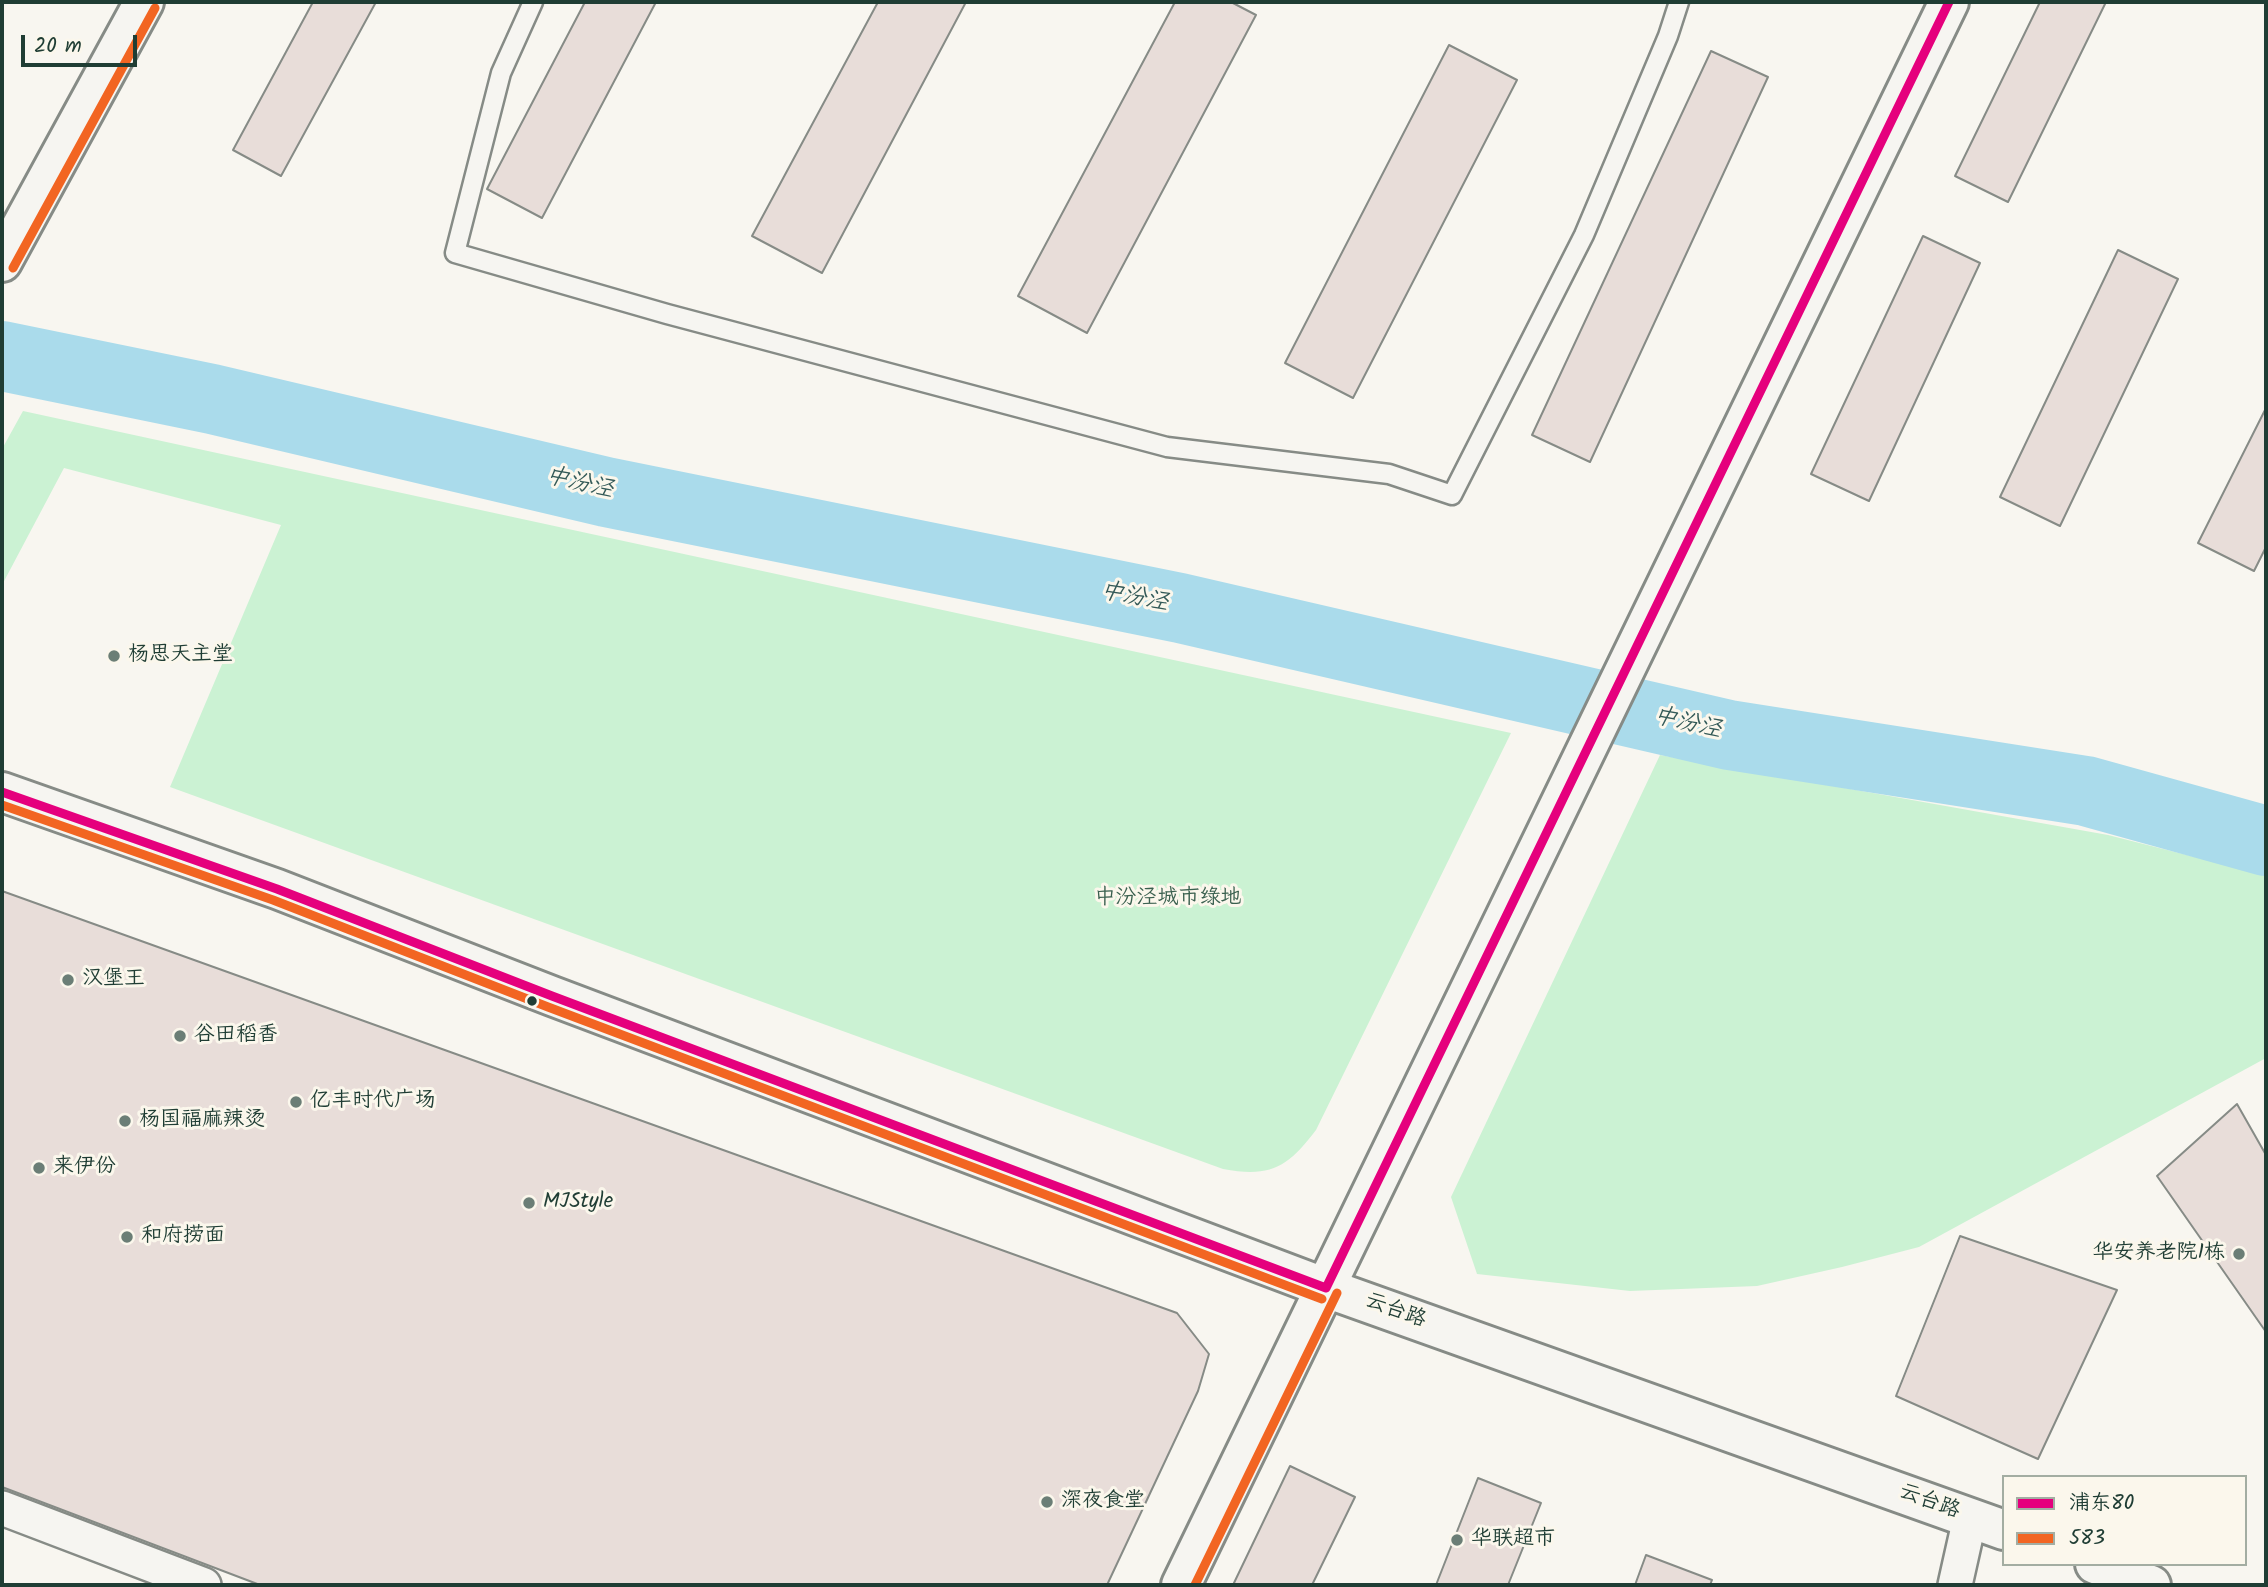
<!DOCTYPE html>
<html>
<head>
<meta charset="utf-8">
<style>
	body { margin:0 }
	#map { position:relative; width:2268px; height:1587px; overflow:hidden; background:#f8f6f0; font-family:Kalam,"LXGW WenKai TC",sans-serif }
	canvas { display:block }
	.frame { position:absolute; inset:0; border:4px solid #1f3d34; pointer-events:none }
	.legend { position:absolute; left:2002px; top:1475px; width:245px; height:91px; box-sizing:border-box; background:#fbf7ec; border:2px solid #a3ada2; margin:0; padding:9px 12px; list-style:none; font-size:21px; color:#1f3d34 }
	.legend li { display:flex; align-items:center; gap:14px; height:35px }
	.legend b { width:35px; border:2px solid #a3ada2 }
	.scale { position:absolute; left:21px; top:35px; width:116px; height:32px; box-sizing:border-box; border:4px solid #1f3d34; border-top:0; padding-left:9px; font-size:21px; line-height:24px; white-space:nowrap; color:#1f3d34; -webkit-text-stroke:5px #fbf7ec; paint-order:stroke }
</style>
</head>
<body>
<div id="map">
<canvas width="2268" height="1587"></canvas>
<div class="frame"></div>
<ul class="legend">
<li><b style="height:9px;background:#e5007d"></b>浦东80</li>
<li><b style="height:9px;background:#f26522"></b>583</li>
</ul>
<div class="scale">20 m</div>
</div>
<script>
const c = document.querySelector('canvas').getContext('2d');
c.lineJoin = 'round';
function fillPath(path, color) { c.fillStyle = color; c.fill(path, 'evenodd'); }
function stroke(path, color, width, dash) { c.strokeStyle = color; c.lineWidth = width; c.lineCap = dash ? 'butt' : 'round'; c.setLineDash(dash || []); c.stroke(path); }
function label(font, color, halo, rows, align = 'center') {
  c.font = font + ' Kalam,"LXGW WenKai TC",sans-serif'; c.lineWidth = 6; c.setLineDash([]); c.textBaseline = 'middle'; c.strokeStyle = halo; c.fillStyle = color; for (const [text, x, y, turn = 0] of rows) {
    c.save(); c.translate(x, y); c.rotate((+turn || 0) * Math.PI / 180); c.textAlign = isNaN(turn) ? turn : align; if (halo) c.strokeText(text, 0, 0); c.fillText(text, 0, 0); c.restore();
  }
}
const green = new Path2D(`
	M23 411 1511 733 1316 1130C1288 1167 1271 1178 1223 1169L170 787 281 525 64 468 2 585V449Z
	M1660 755 2108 835 2266 875V1058L1919 1247 1842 1267 1757 1286 1630 1291 1477 1274 1451 1197Z`);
const river = new Path2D(`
	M2 356 212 399 606 492 1180 608 1729 735 2086 791 2266 841`);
const building = new Path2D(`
	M313 2H376L281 176 233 150Z
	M585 2H656L542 218 487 189Z
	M878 2H966L822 273 752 236Z
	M1175 2H1231L1256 15 1087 333 1018 296Z
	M2040 2H2106L2008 202 1955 176Z
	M1449 45 1517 80 1353 398 1285 363Z
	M1711 51 1768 77 1590 462 1532 435Z
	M1923 236 1980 263 1869 501 1811 474Z
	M2118 250 2178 279 2060 526 2000 497Z
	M2266 408V547L2254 571 2198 543Z
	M2 891 1177 1313 1209 1354 1198 1391 1107 1585H260L2 1487Z
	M2237 1104 2266 1155V1332L2157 1176Z
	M1960 1236 2117 1290 2038 1459 1896 1396Z
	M1290 1466 1355 1497 1312 1585H1233Z
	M1478 1478 1541 1503 1508 1585H1436Z
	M1646 1555 1712 1580 1710 1585H1635Z`);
const lane = new Path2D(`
	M533 2 501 73 455 253 667 314 1167 447 1389 474 1452 495 1584 235 1668 36 1679 2`);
const street = new Path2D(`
	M2 1508 204 1585
	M1955 1585 1970 1518`);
const secondary = new Path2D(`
	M2 262 144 2
	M2 792 277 889 552 996 1326 1288 2004 1530
	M2095 1564 2151 1585
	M1181 1585 1949 2`);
const bus1 = new Path2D(`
	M2 792 277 889 552 996 1326 1288
	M1326 1288 1949 2`);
const bus2 = new Path2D(`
	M13 268 155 8
	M2 805 273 900 548 1007 1322 1299
	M1195 1585 1337 1293`);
const markers = [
	[114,656,7,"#6b7e76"],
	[68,980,7,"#6b7e76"],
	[532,1001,6,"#1f3d34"],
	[180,1036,7,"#6b7e76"],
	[296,1102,7,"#6b7e76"],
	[125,1121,7,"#6b7e76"],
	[39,1168,7,"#6b7e76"],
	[529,1203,7,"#6b7e76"],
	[127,1237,7,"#6b7e76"],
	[2239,1254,7,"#6b7e76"],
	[1047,1502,7,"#6b7e76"],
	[1457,1540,7,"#6b7e76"]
];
const poiNames = [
	["杨思天主堂",128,656],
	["汉堡王",82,980],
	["谷田稻香",194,1036],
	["亿丰时代广场",310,1102],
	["杨国福麻辣烫",139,1121],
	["来伊份",53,1168],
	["MJStyle",543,1203],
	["和府捞面",141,1237],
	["华安养老院1栋",2225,1254,"right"],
	["深夜食堂",1061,1502],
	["华联超市",1471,1540]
];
const parkNames = [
	["中汾泾城市绿地",1168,899]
];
const streetNames = [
	["云台路",1395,1312,20],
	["云台路",1929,1503,20]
];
const waterNames = [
	["中汾泾",579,485,13],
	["中汾泾",1134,599,11],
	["中汾泾",1687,725,13]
];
fillPath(green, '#cbf2d3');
stroke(river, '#aadbeb', 70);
fillPath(building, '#e8ddd9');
stroke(building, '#868b86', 2);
stroke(lane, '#868b86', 23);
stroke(street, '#868b86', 38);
stroke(secondary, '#868b86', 44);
stroke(lane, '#f6f5f1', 18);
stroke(street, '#f6f5f1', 33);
stroke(secondary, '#f6f5f1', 38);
stroke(bus1, '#e5007d', 9);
stroke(bus2, '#f26522', 9);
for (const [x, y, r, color] of markers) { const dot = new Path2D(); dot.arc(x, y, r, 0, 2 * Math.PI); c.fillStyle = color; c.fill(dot); stroke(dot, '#fbf7ec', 2.5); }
label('21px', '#1f3d34', '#fbf7ec', poiNames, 'left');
label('21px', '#3a604f', '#fbf7ec', parkNames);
label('21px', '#1f3d34', '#fbf7ec', streetNames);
label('italic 23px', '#345a58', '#fbf7ec', waterNames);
</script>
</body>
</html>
